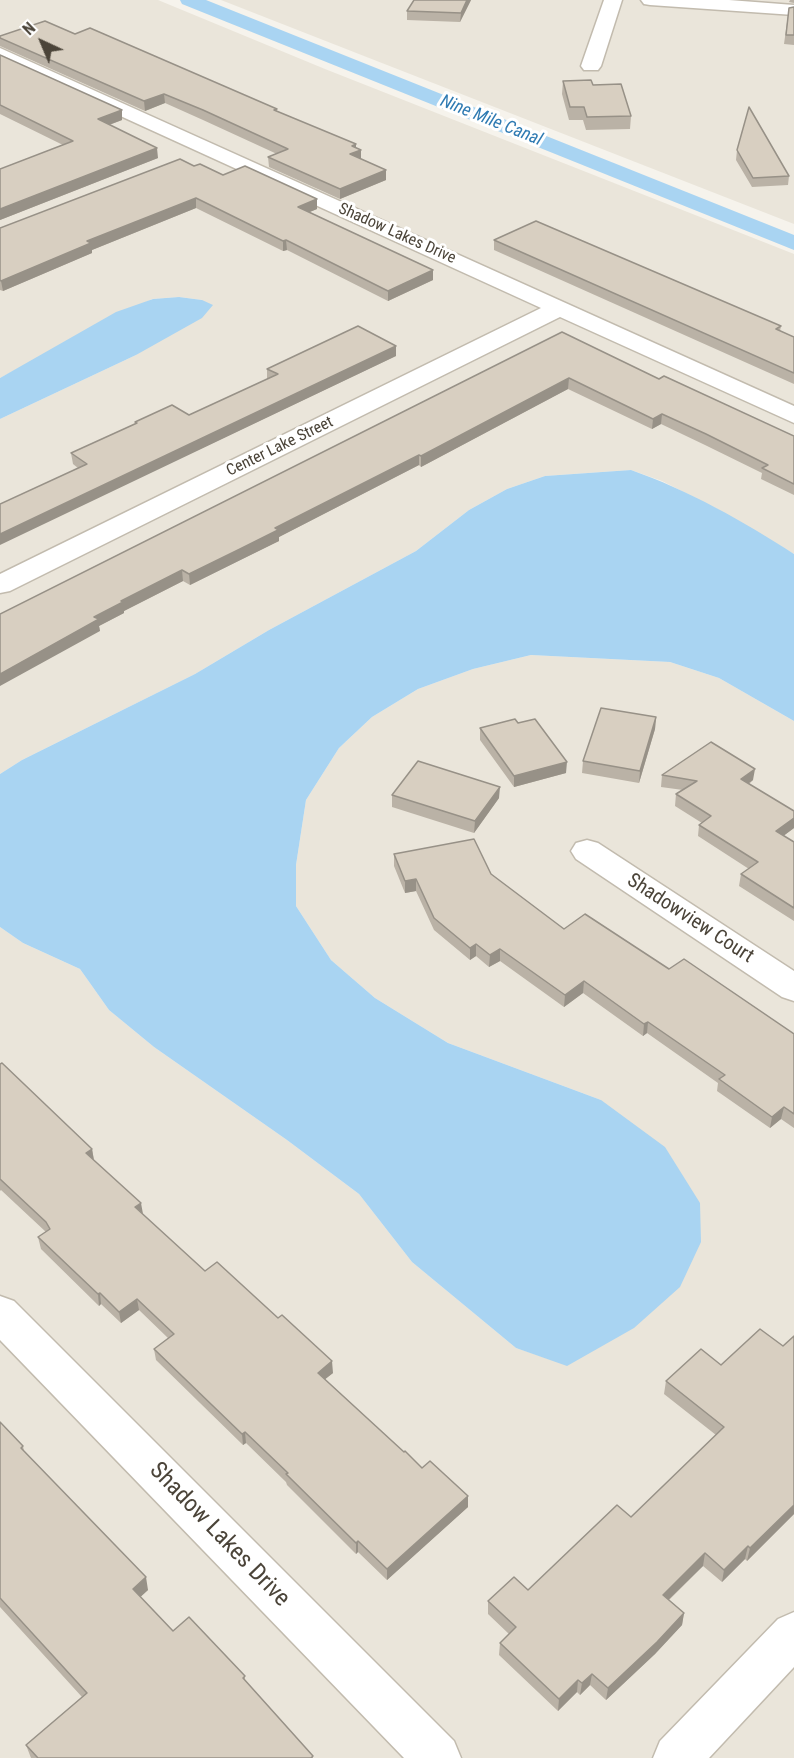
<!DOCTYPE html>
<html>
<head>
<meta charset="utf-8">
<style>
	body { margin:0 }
	#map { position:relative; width:794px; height:1758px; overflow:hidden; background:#f6f3ec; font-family:"Roboto Condensed",sans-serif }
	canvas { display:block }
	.north { position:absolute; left:12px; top:12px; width:60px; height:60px; -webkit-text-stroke:4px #fff; paint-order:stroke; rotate:316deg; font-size:16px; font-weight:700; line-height:24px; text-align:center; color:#4b4439 }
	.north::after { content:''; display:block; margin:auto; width:21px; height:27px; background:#4b4439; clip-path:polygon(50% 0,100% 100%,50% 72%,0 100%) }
</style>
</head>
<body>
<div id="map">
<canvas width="794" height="1758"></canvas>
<div class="north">N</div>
</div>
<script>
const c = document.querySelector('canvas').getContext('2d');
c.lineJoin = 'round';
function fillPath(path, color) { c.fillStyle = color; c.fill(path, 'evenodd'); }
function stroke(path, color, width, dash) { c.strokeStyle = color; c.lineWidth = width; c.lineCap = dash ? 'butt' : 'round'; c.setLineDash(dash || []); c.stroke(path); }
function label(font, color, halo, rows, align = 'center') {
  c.font = font + ' "Roboto Condensed",sans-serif'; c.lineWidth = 6; c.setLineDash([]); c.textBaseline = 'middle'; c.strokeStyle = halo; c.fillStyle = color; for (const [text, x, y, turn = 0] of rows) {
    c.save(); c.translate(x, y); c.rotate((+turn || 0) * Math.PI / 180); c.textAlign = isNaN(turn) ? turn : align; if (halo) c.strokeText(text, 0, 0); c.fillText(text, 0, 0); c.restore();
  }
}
const residential = new Path2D(`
	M0 0H158L325 69 794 254V554L719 510 662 481 631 470 545 476 507 489 469 510 416 551 269 630 195 674 22 760 0 774V419L136 355 202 300 179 297 152 299 0 378Z
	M221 0H794V224L364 56Z
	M531 655 670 662 719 678 794 721V1758H0V927L23 943 80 969 109 1010 154 1047 287 1140 359 1194 412 1262 516 1348 567 1365 601 1100 448 1043 375 998 331 960 296 906V865L306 800 339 748 372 717 418 689 473 669Z`);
const water = new Path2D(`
	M179 297 202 300 213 305 202 318 136 355 0 419V378L116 312 153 299Z
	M631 470C688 490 743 521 794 554V721L719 678 670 662 531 655 473 669 418 689 372 717 339 748 306 800 296 865V906L331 960 375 998 448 1043 601 1100 665 1147 700 1203 701 1242 680 1287 634 1328 567 1366 516 1348 412 1262 359 1194 287 1140 154 1047 109 1010 80 969 23 943 0 927V774L22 760 195 674 269 630 416 551 469 510 507 489 545 476Z`);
const canal = new Path2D(`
	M180 0H206L794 235V250L182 4Z`);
const street = new Path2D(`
	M604 0H622L601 66 598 70H584L581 66Z
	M641 0H729L794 5V15L650 5 644 4Z
	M0 48 794 406V423L560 317 10 591 0 593V574L541 308 0 61Z
	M587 840 598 843 794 971V1001L782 997 576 859 571 851 576 843Z
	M0 1296 14 1301 454 1741 461 1758H404L0 1340Z
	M794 1612V1667L709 1758H653L660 1741 778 1619Z`);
const wall = new Path2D(`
	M471 0 460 22 407 20V11Z
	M790 0H794V3L789 2Z
	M794 7V45L784 44 789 8Z
	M75 34 277 109V111L361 150V159L386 180 340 199 269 167 268 157 277 154 203 120 165 103 145 111 0 46V36Z
	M0 55 122 110V120L109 125 158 158 0 220V169L63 145 0 114Z
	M563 81 593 85 631 116 630 129 586 130 583 120H569L562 94Z
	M737 150 789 176 788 185 752 187 736 160Z
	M194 166 223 175 317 209 309 212 433 270V280L388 301 287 250 283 251 196 208 92 250V253L3 291 0 290V228Z
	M494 240 781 326 780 331 794 337V384L494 250Z
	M562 332 659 379 794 436V495L761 479 762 473 705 445 661 424 652 429 568 389 421 467 419 465 279 537V541L240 560 190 585 183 581 124 611V613L99 626 100 631 0 614Z
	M396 356 198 450 78 468 73 464 71 453 135 424V422L189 415 267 379V369Z
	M656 717 655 729 639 783 582 773 583 761Z
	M518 723 566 773 514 787 480 740V728Z
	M662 775 753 780 749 784 794 811V828L783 836 794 842V921L739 886 741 874 749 869 698 836 699 825 702 823 675 806 676 794 683 790 661 787Z
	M392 795 499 798 474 833 392 807Z
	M394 854 491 874 564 929 669 969 794 1034V1128L781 1119 770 1128 717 1091 718 1083 647 1033 643 1036 583 993 564 1007 500 961 489 967 476 956 470 960 434 930 416 891 405 893 394 866Z
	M0 1064 92 1149 94 1160 143 1215 205 1271 333 1373 325 1379 404 1452 468 1507 387 1580 358 1552 356 1554 287 1485 286 1482 246 1443 243 1445 156 1360 154 1349 168 1338 139 1310 121 1323 101 1304 99 1306 41 1249 38 1237 46 1232 1 1190 0 1191Z
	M794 1336V1514L747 1561 745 1559 722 1582 703 1566 669 1600 684 1613 682 1625 655 1654 606 1700 590 1685 580 1695 577 1692 558 1711 499 1655 500 1643 509 1634 488 1614V1601L528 1590 631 1517 716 1435 664 1394 666 1381 783 1346Z
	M0 1422 23 1446 24 1451 148 1590 140 1597 173 1631 245 1676V1681L313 1756V1758H31L26 1745 82 1697 0 1607Z`);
const shadedWall = new Path2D(`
	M467 0H471L460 22 461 13Z
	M164 94 165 103 145 111 144 101Z
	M122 110V120L98 129V119Z
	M356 144V152L361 150V159L350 154 352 146Z
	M157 148 158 158 0 220V209Z
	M386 170V180L340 199V189Z
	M196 198V208L92 250V253L3 291 1 281 87 241Z
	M317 199V209L298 217V207Z
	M286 240 287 250 283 251V241Z
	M433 270V280L388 301V291Z
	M396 346V356L0 545V534Z
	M569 378 568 389 421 467V456Z
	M662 414 661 424 652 429 653 419Z
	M419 455V465L279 537V541L190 585 189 574 275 528Z
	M182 570 183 581 124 611V613L99 626 100 631 0 686V674L121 601Z
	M656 717 655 729 639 783 640 771Z
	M567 762 566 773 514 787V776Z
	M755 769 753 780 739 790 741 779Z
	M500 787 499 798 474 833 475 821Z
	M794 818V828L774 843 776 831Z
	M416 879V891L405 893V881Z
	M476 944V956L470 960V948Z
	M500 949V961L489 967 490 955Z
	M584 981 583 993 564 1007 565 995Z
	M648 1022 647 1033 643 1036 644 1024Z
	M784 1107 781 1119 770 1128 772 1117Z
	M92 1149 94 1161 86 1153Z
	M141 1203 143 1214 135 1207Z
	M100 1293 101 1304 99 1306 98 1294Z
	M137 1299 139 1310 121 1323 119 1312Z
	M332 1361 333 1373 319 1384 318 1373Z
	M245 1432 246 1443 243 1445 242 1434Z
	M468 1496V1507L387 1580V1569Z
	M794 1505V1514L747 1561 750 1548Z
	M358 1541V1552L356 1554V1543Z
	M748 1546 745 1559 722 1582 724 1570Z
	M705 1553 703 1566 661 1607 663 1595Z
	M146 1577 148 1590 135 1602 133 1589Z
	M684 1613 682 1625 655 1654 606 1700 608 1688Z
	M592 1674 590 1685 580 1695 582 1683Z
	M578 1680 577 1692 558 1711 559 1699Z`);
const building = new Path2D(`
	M414 0H467L461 13 407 11Z
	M794 7V35H786L789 8Z
	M45 21 75 34 90 28 277 109 274 110 356 144 352 146 361 150 350 154 386 170 340 189 268 157 288 149 203 110 164 94 144 101 0 38V36Z
	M0 55 122 110 98 119 157 148 0 209V169L73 141 0 105Z
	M591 80 593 85 621 84 631 116 587 117 584 107H570L563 81Z
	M749 107 789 176 753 178 737 150Z
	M180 159 194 166 200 164 223 175 245 166 317 199 298 207 433 270 388 291 286 240 283 241 196 198 87 241 91 243 1 281 0 280V228Z
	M536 221 781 326 776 329 794 337V373L494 240Z
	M358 326 396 346 0 534V504L87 464 71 453 137 423 135 422 172 405 189 415 278 374 267 369Z
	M562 332 659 379 664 376 794 436V484L762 468 768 465 706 434 662 414 653 419 569 378 421 456 419 455 275 528 278 530 240 549 189 574 182 570 121 601 123 602 94 617 99 619 0 674V614Z
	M601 708 656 717 640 771 583 761Z
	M515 719 518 723 535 719 567 762 514 776 480 728Z
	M711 742 755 769 741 779 794 811V818L776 831 794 842V908L741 874 758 862 699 825 711 816 676 794 697 781 662 775Z
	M418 761 500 787 475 821 392 795Z
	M474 839 491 874 564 929 585 914 669 969 684 959 794 1034V1114L784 1107 772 1117 719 1079 725 1075 648 1022 644 1024 584 981 565 995 500 949 490 955 476 944 470 948 434 918 416 879 405 881 394 854Z
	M2 1063 92 1149 86 1153 141 1203 135 1207 205 1271 217 1262 278 1318 282 1315 332 1361 318 1373 404 1452 405 1451 422 1468 430 1461 468 1496 387 1569 358 1541 356 1543 286 1474 288 1473 245 1432 242 1434 154 1349 174 1334 137 1299 119 1312 100 1293 98 1294 38 1237 50 1229 46 1222 0 1179V1064Z
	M760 1329 783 1346 794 1336V1505L750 1548 748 1546 724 1570 705 1553 663 1595 684 1613 657 1642 608 1688 592 1674 582 1683 578 1680 559 1699 500 1643 516 1627 488 1601 514 1577 528 1590 617 1505 631 1517 724 1427 666 1381 701 1349 721 1365Z
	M0 1422 23 1446 21 1448 146 1577 133 1589 173 1631 189 1617 245 1676 243 1678 313 1756 311 1758H38L26 1745 87 1693 0 1598Z`);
const farStreetnames = [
	["Shadow Lakes Drive",397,234,24],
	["Center Lake Street",280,447,-26]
];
const farWaternames = [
	["Nine Mile Canal",491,121,22]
];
const streetNames = [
	["Shadowview Court",690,919,33]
];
const nearStreetnames = [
	["Shadow Lakes Drive",219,1535,46]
];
fillPath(residential, '#eae5da');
fillPath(water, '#a9d4f2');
fillPath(canal, '#a9d4f2');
stroke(street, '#c2bbae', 3);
fillPath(street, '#fff');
fillPath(wall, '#bab2a6');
fillPath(shadedWall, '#979187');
fillPath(building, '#d8cfc1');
stroke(building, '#979187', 1.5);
label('16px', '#4b4439', '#fff', farStreetnames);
label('italic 18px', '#2e7ab2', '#fff', farWaternames);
label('20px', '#4b4439', '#fff', streetNames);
label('24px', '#4b4439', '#fff', nearStreetnames);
</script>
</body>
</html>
